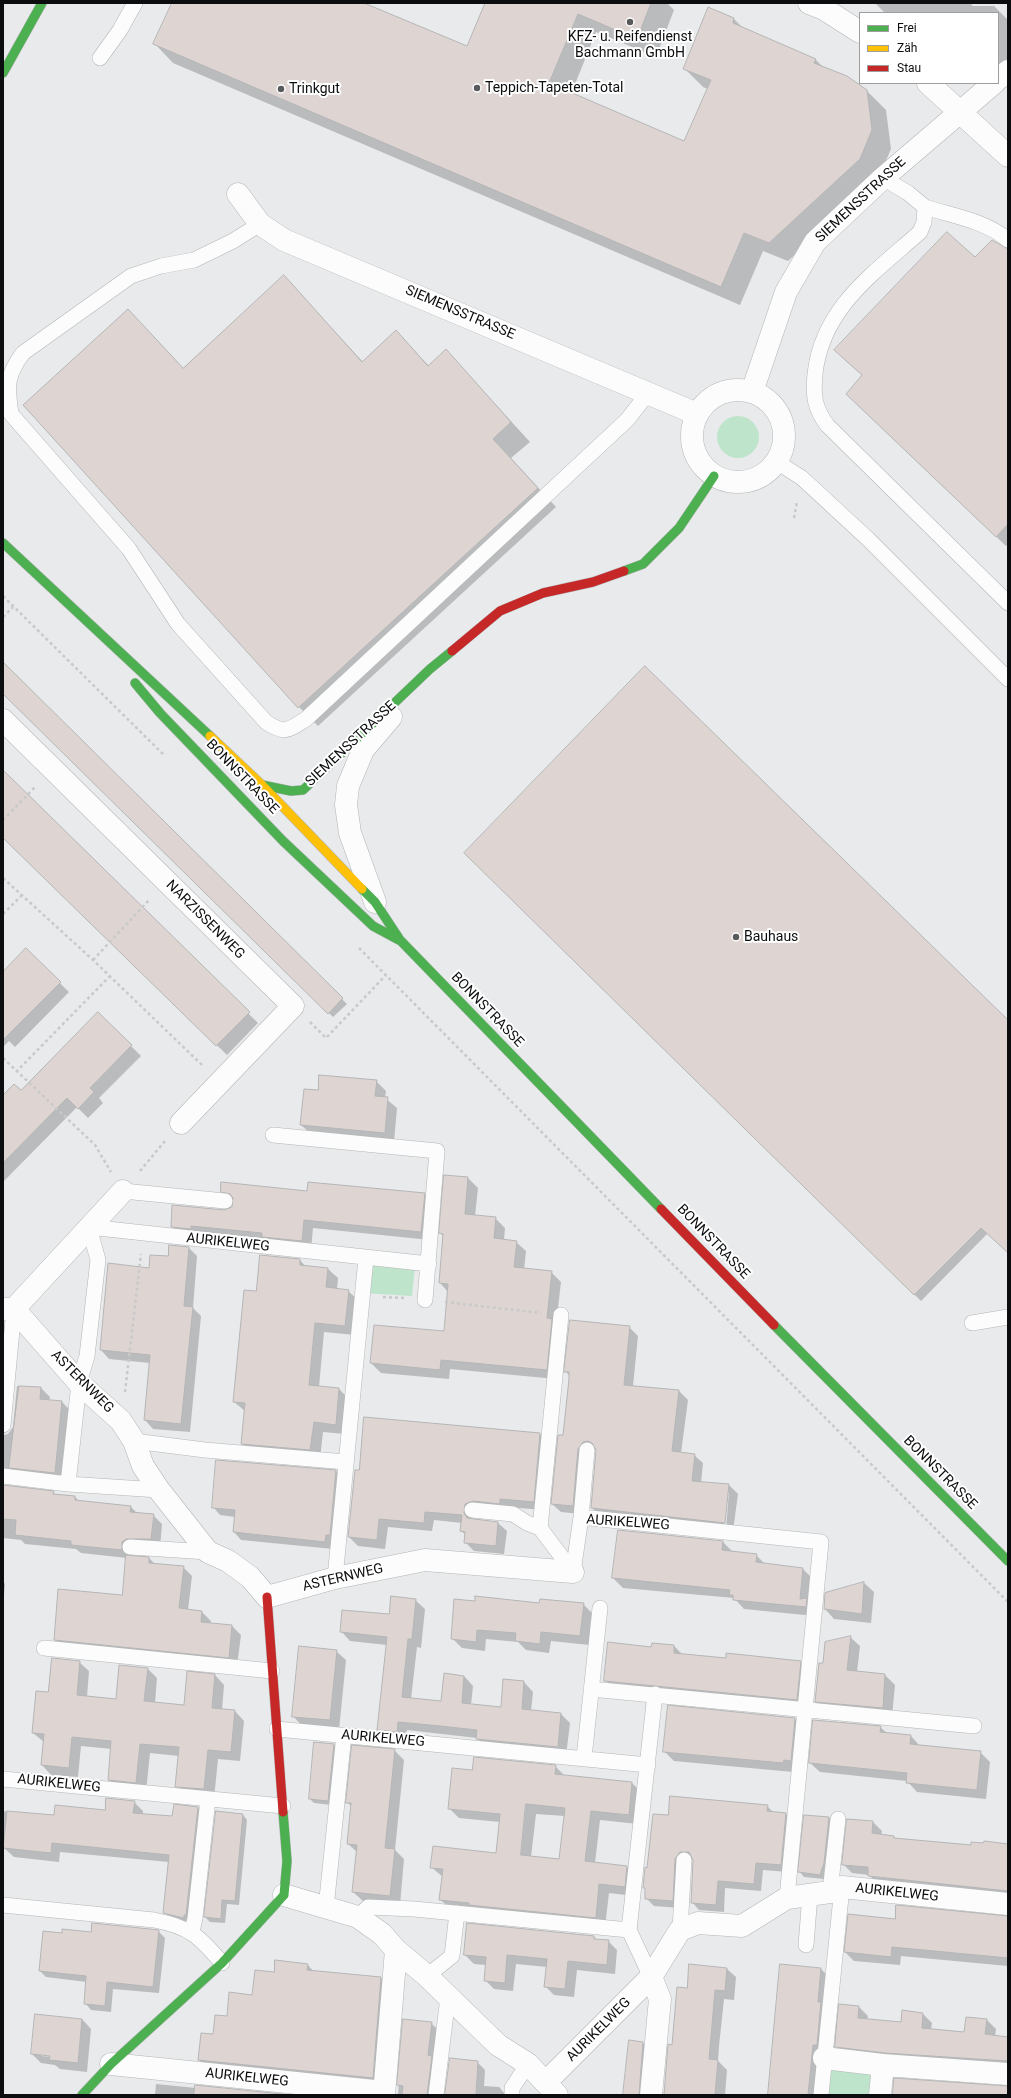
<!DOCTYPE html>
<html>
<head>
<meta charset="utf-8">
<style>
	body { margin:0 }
	#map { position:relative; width:1011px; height:2098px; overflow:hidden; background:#e8eaec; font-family:Roboto,sans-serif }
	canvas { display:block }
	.frame { position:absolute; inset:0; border:4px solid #0c0d0f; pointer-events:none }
	.legend { position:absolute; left:859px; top:12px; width:140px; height:72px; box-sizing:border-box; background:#fff; border:1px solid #9e9e9f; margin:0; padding:5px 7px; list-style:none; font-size:12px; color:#0c0d0f }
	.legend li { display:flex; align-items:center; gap:8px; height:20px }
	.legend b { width:20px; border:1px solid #9e9e9f }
</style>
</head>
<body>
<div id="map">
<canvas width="1011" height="2098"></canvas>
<div class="frame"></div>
<ul class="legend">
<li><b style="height:5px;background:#4caf50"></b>Frei</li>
<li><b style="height:5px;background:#ffc107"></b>Zäh</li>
<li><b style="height:5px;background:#c62828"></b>Stau</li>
</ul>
</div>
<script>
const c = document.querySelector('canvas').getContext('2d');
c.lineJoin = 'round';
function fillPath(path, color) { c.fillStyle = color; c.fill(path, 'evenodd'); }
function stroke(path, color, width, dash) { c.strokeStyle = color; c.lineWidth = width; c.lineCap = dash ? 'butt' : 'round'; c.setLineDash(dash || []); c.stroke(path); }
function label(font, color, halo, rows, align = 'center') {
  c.font = font + ' Roboto,sans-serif'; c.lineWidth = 4; c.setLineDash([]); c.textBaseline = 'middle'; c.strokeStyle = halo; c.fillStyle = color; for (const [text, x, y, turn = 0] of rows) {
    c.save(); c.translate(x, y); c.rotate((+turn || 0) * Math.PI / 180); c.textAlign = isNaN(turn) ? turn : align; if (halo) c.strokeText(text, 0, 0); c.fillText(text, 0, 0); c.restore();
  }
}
const green = new Path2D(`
	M717 437a21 21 0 1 1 42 0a21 21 0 1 1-42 0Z
	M367 1262 415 1266 412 1296 364 1293Z
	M829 2063 877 2067 876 2095H826Z`);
const shadow = new Path2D(`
	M173 3H362L467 48 486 3H667L674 10 656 57 596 32 571 94 685 142 708 89 703 87 684 68 709 9 734 19 744 29 816 60 824 68 867 91 886 110 891 149 879 177 788 261 763 251 740 305 173 63 155 44Z
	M875 3H970L973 6H994L1008 20V72H998V13H885Z
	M1008 249V544L1006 546 857 404 863 376 845 360Z
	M284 277 363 362 396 332 429 366 464 370 530 442 511 458 556 507 318 726 299 707 128 310 184 369Z
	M3 664 347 1004 333 1017 3 693Z
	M3 772 258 1023 227 1055 3 836Z
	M465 853 1008 1021V1252L988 1233 921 1301Z
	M26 950 69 992 15 1047 9 1041 3 1047V974Z
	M98 1013 141 1056 99 1098 103 1103 88 1118 77 1107 3 1182V1097L21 1092Z
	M376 1081 386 1091 385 1098 397 1108 394 1142 311 1134 301 1125 318 1091Z
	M445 1176 468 1178 478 1188 475 1216 495 1218 505 1228 504 1240 516 1242 526 1251 524 1270 551 1272 561 1282 556 1325V1379L450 1369 449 1379 381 1373 371 1363 445 1332 448 1292 440 1283 444 1237 440 1233Z
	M222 1191 424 1194 433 1203 430 1240 313 1228 311 1250 181 1235 172 1226 173 1206 230 1210 235 1201 231 1200Z
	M189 1248 197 1256 193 1308 201 1316 190 1432 153 1429 145 1420 150 1363 109 1359 101 1350 150 1269Z
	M300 1260 306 1267 328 1269 338 1278 337 1289 348 1291 358 1300 355 1335 324 1332 319 1387 339 1389 349 1399 345 1434 323 1432 320 1459 252 1453 242 1444 245 1411 234 1402 257 1292Z
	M629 1327 638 1336 633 1386 679 1391 688 1400 681 1453 694 1455 703 1463 701 1483 729 1485 738 1494 733 1531 601 1516 592 1508 597 1450H592L581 1514 561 1512 552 1504 564 1436 570 1376 565 1371ZM727 1492H729L726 1528H724Z
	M17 1386 41 1388 50 1397 49 1401 62 1402 71 1411 64 1482 4 1480V1486L53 1492 56 1495 75 1497 79 1501 130 1506 137 1513 153 1515 162 1524 160 1548 131 1552V1556L149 1558 156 1565 183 1567 192 1576 188 1610 202 1612 211 1621 210 1624 232 1626 241 1635 237 1666 64 1648 55 1640 123 1596 127 1558 81 1553 76 1549 25 1544 21 1540 3 1538V1435L8 1434 13 1427Z
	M540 1434 549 1443 542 1510 509 1507 473 1514 472 1519 498 1523 507 1531 504 1554 474 1551 465 1542 466 1535 461 1531 462 1523 434 1520 432 1531 388 1527 385 1549 358 1546 349 1537 355 1471Z
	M217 1461 336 1471 344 1479 333 1549 241 1540 234 1532 235 1517 220 1515 213 1507Z
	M723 1542 732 1551 756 1555 766 1565 803 1569 812 1578 815 1616 744 1609 734 1598 623 1588 613 1578Z
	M3 1581 5 1584 3 1606Z
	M864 1583 874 1592 871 1623 834 1619 825 1609 826 1593Z
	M415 1600 425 1609 421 1648 417 1647 411 1699 442 1702 445 1675 464 1676 473 1686 471 1705 502 1708 504 1680 524 1682 533 1692 531 1711 561 1714 570 1723 566 1756 486 1748 477 1738 407 1730 405 1740 387 1738 378 1729 387 1645 350 1641 341 1631 390 1615Z
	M476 1602 583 1604 593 1614 590 1645 551 1641 549 1653 526 1650 518 1642 486 1639 485 1651 462 1648 452 1638Z
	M850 1637 860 1646 857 1672 885 1675 895 1685 892 1717 826 1711 816 1701 823 1664Z
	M674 1646 683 1655 727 1660 800 1662 810 1671 806 1709 615 1690 605 1680 652 1648Z
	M336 1651 346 1660 339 1730 302 1726 293 1716Z
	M79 1662 89 1671 87 1697 116 1700 147 1668 157 1678 155 1703 185 1706 215 1675 224 1685 222 1710 235 1711 244 1721 240 1761 218 1759 214 1799 186 1796 176 1786 179 1756 150 1753 146 1792 118 1789 109 1780 112 1749 81 1746 78 1777 51 1775 42 1765 44 1742 33 1733 49 1693Z
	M795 1719 804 1728 793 1772 674 1761 664 1751Z
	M880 1727 887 1733 911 1736 920 1746 980 1752 990 1762 986 1799 917 1792 907 1781 820 1772 810 1763Z
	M334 1745 338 1749 332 1805 314 1803 310 1799Z
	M394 1750 404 1760 395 1850 404 1859 400 1905 363 1901 353 1892 357 1852 348 1844 352 1807 347 1802Z
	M555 1766 565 1776 632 1783 642 1793 638 1824 600 1820 595 1863 627 1867 636 1876 634 1896 609 1893 605 1927 450 1909 440 1899 443 1877 431 1867 497 1854 500 1822 459 1818 449 1808 473 1771ZM536 1814 565 1816 560 1860 531 1857Z
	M134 1802 143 1811V1815L173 1817 198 1808 207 1817 195 1924 173 1921 164 1912 169 1862 60 1852 59 1862 14 1857 3 1847V1811L55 1816 105 1811Z
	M767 1806 774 1813 786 1814 793 1822 788 1872 763 1870 761 1891 725 1888 724 1912 699 1910 692 1902 694 1858 687 1860 680 1908 654 1906 646 1898V1890L644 1888 648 1869 669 1816Z
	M243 1815 247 1820 239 1905 227 1904 225 1923 210 1922 205 1917Z
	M805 1816 829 1818 834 1822 828 1867H825L824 1879 804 1877 800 1872Z
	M873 1822 882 1831 881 1835 894 1837 897 1840 972 1846 1008 1845V1899L878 1884 869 1875 852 1873 843 1864Z
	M1008 1917V1966L901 1956 900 1965 854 1961 845 1952 896 1920Z
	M158 1931 165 1938 159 1993 113 1989 111 2012 91 2010 85 2003 87 1982 46 1977 40 1971 62 1934Z
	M594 1937 597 1940 608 1941 617 1950 615 1974 577 1970 574 1997 554 1995 545 1986 547 1967 516 1964 513 1991 494 1989 485 1980 486 1965 474 1964 465 1955Z
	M308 1965 314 1972 381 1978 390 1988 382 2087 208 2069 199 2060 228 2017 253 1996 275 1973Z
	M690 1965 727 1969 736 1977 734 2000 724 1999 719 2046 718 2061 727 2070 725 2095H665L673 2046 687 1989Z
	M781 1965 821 1969 830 1978 817 2095H769Z
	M840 2005 859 2007 868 2016 867 2020 902 2023 923 2014 932 2023 931 2030 965 2033 987 2020 996 2029 995 2036 1008 2038V2069L845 2055 836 2046Z
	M82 2019 91 2029 87 2072 60 2069 55 2065 41 2063 32 2054ZM41 2054 55 2055 54 2057 41 2056Z
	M404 2020 431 2023 439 2031 435 2095H398Z
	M630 2041 643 2043 652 2051 649 2095H624Z
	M477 2062 485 2070 484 2086 499 2087 506 2095H445Z
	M156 2084 196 2088 281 2095H155Z`);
const building = new Path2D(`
	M172 3H364L467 46 485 3H651L637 39 578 14 549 83 684 141 711 80 683 69 708 7 734 18 733 23 816 59 814 63 847 76 867 90 872 130 860 159 769 243 744 233 721 287 153 44Z
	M947 232 975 257 992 240 1008 249V524L996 537 846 394 862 375 834 350Z
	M284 275 362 362 396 330 428 366 446 349 511 422 493 439 538 488 298 708 23 405 128 309 183 368Z
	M3 662 343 998 328 1014 3 694Z
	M645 666 1008 1020V1253L981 1228 914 1295 464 853Z
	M3 770 250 1012 216 1046 3 838Z
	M26 948 61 982 3 1040V972Z
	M98 1012 132 1045 90 1088 94 1092 78 1109 67 1098 3 1163V1095L14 1084 21 1090Z
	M319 1075 377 1080 375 1096 388 1097 385 1133 300 1125 304 1089 318 1090Z
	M444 1175 468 1177 465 1214 496 1217 494 1238 517 1241 514 1267 552 1271 547 1318 552 1319 547 1370 441 1360 440 1370 370 1363 374 1325 444 1331 448 1284 439 1283 443 1234 439 1233Z
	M221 1182 307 1191 308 1182 425 1193 421 1232 304 1220 302 1241 262 1237V1233L191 1226V1229L171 1227 172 1205 224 1210 232 1207 233 1198 230 1194 221 1192Z
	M169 1245 189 1247 184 1306 193 1307 181 1424 144 1420 150 1355 100 1350 108 1263 149 1268 150 1255 168 1256Z
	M260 1255 300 1259V1265L328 1268 326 1287 349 1290 345 1326 315 1323 309 1385 339 1388 336 1425 314 1422 310 1450 241 1444 245 1403 233 1402 244 1290 256 1291Z
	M570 1320 630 1326 624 1385 679 1390 672 1451 695 1454 692 1481 729 1484 725 1523 591 1508 596 1450 592 1443 588 1441 583 1442 578 1449 573 1506 551 1504 558 1435H563L569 1379V1372H564Z
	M19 1386 41 1387 40 1399 62 1401 55 1473 9 1468Z
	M364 1417 540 1433 534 1502 500 1499V1504L473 1501 465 1504 464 1513 467 1518 498 1522 496 1546 464 1543 465 1532 460 1531 462 1515 425 1512 424 1523 379 1519 377 1540 348 1537 355 1470H359Z
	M216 1460 336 1470 330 1535H326L325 1542 233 1532 235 1510 212 1508Z
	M3 1485 54 1491 53 1494 75 1496V1500L131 1506 130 1512 154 1514 151 1539H126L122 1542V1550L71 1545V1541L15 1535 16 1520 3 1519Z
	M618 1530 723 1541 722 1550 757 1554 756 1562 803 1568 800 1599 807 1598 806 1607 733 1600V1595H729L730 1590 612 1578Z
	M126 1555 149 1557V1563L184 1566 179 1608 202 1611 201 1622 232 1625 229 1658 54 1640 58 1589 122 1595Z
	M864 1582 862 1614 824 1609 825 1593Z
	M391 1596 416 1599 412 1639H408L402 1697 441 1701 444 1673 464 1676 462 1703 501 1707 503 1679 524 1681 522 1709 561 1713 558 1747 476 1739 477 1730 440 1726 398 1722 397 1732 377 1730 387 1637 340 1632 342 1610 389 1614Z
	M475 1596 539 1603 540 1599 584 1603 580 1636 541 1632 540 1644 515 1641 516 1633 477 1630 476 1642 451 1639 454 1599 475 1601Z
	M851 1636 847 1670 885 1674 883 1708 815 1702 819 1663H823L825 1642Z
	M608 1642 651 1647 652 1643 674 1645V1653L726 1658V1653L801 1661 797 1700 604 1681Z
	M299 1646 337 1650 330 1720 292 1717Z
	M52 1658 80 1661 77 1695 116 1699 119 1665 148 1668 144 1701 184 1705 187 1671 215 1674 212 1708 235 1710 231 1752 208 1750 204 1789 175 1787 179 1747 140 1744 136 1783 108 1780 111 1741 72 1737 69 1768 41 1765 44 1734 32 1733 36 1691 48 1692Z
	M668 1705 795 1718 791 1761 784 1760 783 1763 663 1752Z
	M813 1720 881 1726 880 1732 911 1735 910 1744 981 1751 977 1790 906 1783 907 1773 809 1763Z
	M314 1742 334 1744 328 1801 309 1799Z
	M352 1745 395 1749 385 1848 395 1849 390 1896 352 1892 357 1845 347 1844 351 1803H346Z
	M474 1757 556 1765 555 1774 632 1782 629 1815 591 1811 585 1861 627 1866 625 1887 599 1884 596 1918 469 1905V1903L439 1900 443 1869 430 1868 433 1846 496 1853 500 1814 448 1809 452 1768 472 1770ZM526 1804 565 1808 559 1859 521 1855Z
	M670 1796 768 1805 767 1811 786 1813 781 1865 756 1863 754 1884 718 1881 716 1905 691 1903 693 1860 689 1852H680L675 1859 673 1901 645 1899V1888H643L645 1867 647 1868 653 1814 668 1815Z
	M106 1798 135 1801 133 1813 172 1816 174 1804 198 1807 186 1915H184V1918L163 1913 169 1855 52 1843 51 1853 3 1848 7 1811 54 1815 55 1805 105 1810Z
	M216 1811 243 1814 235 1901 222 1900 221 1919 204 1917Z
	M804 1815 829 1817 824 1863 820 1875 798 1872Z
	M847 1819 873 1821 872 1833 894 1836V1838L971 1845V1842L983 1843 984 1841 1008 1844V1891L868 1876V1867L842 1865Z
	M896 1905 1008 1916V1958L892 1947 891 1957 844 1952 848 1914 895 1919Z
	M92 1923 159 1930 153 1987 107 1982 105 2006 84 2004 86 1976 39 1971 43 1931 62 1933V1929L91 1932Z
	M467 1923 594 1936V1939L609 1940 607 1965 568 1961 565 1989 544 1987 547 1959 507 1955 505 1983 484 1981 486 1957 464 1955Z
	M275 1960 308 1964 307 1970 381 1977 373 2078 198 2060 201 2033 213 2034 215 2015 227 2016 229 1992 252 1995 255 1970 274 1972Z
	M689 1964 727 1968 725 1991 715 1990 711 2037 709 2059 718 2060 715 2095H664L668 2044 672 2045 677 1987 687 1988Z
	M780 1964 821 1968 818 2002H821L817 2045H813L808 2095H768Z
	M839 2004 859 2006 858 2018 901 2022 902 2010 923 2013 922 2028 964 2032 966 2017 987 2019 985 2034 1008 2037V2061L885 2053 835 2047Z
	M35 2014 82 2019 78 2063 49 2060 50 2056 31 2054Z
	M403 2019 432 2022 428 2055 432 2056 427 2095H402L403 2086 397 2085Z
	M629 2040 643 2042 639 2095H623Z
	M450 2058 478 2061 476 2095H445Z
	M894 2078 1008 2086V2095H893Z
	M195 2085 291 2095H194Z`);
const path = new Path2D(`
	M794 518 797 502
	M3 596 165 756
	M3 617 13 607
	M3 820 36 786
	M3 878 93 960 202 1065
	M3 914 22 895
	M359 948 1008 1602
	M93 960 150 899
	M310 1022 326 1038 386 975
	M3 1058 95 1145 111 1172
	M16 1072 110 976
	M140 1171 165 1141
	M383 1297 404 1298
	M445 1302 541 1313
	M125 1392 141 1254`);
const lane = new Path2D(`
	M100 58 120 30 135 3
	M883 178 908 193 925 207 924 222 920 232C874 273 822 308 815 374 813 395 814 407 827 425L1008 603
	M925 207C953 216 986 221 1008 240
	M260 224 233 241 194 260 161 266 131 276 23 353C6 376 7 386 11 414L129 549 178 624 266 722C285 735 288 730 306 719L627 420 649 392
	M777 462 802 478 868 539 1008 679
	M273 1135 437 1151 425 1300
	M123 1191 225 1201
	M561 1315 540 1528 573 1572 581 1517 587 1450
	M972 1323 1008 1317
	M3 1425 14 1309
	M134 1441 205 1450 346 1462
	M3 1476 68 1484 159 1490
	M68 1484 79 1383 87 1356 98 1260 89 1227 429 1264
	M472 1510 513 1514 527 1523 540 1528
	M581 1517 821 1542 787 1898
	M130 1547 208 1552
	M335 1578 366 1258
	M44 1648 272 1671
	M591 1689 974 1726
	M277 1729 648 1765
	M584 1758 600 1608
	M3 1779 283 1806
	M830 1892 838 1819
	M3 1905 154 1920C190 1927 199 1936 222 1963
	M326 1908 344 1735
	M358 1917 368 1907 414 1909 629 1930 651 1977
	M629 1930 655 1694
	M680 1930 684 1860
	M192 1932 195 1918 208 1799
	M806 1945 810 1895
	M427 1976 452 1956 457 1913
	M436 2095 448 1997
	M512 2095V2088L528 2064
	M821 2095 842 1887`);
const street = new Path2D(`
	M809 3 824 9 860 32
	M998 79 1008 71
	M928 83 1008 156
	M238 194 260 224 284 240 697 414
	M692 436a46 46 0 1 1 92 0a46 46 0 1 1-92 0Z
	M752 392 786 292 815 242 883 178 994 83
	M3 720 293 1006 181 1123
	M375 902 350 833 346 805 348 786 363 750 391 717
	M3 1309H14L79 1383 121 1421 134 1441 143 1466 159 1490 208 1552 228 1561 250 1577 267 1597 335 1578 425 1560 573 1572
	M14 1309 123 1191
	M284 1895 358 1917 382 1934 396 1950 427 1976 498 2045 528 2064 557 2095
	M824 2058 883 2065
	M111 2064 384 2092
	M546 2082 651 1977 680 1930 698 1923 742 1926 787 1898 830 1892 842 1887 1008 1904
	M384 2095 396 1950
	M651 2095 660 1999 651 1977
	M880 2095 883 2065 1008 2074`);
const fast = new Path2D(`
	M3 73 42 3
	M3 543 210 736
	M624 571 643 564 679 528 714 476
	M135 683 160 713 283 841 373 926 399 940
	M262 785 291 791 303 790 430 669 452 651
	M362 889 375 902 400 940 661 1209
	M774 1325 1008 1561
	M82 2095 111 2064 222 1963 284 1895 287 1861 283 1812`);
const slow = new Path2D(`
	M210 736 262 785 362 889`);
const jam = new Path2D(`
	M452 651 500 611 543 593 593 582 624 571
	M661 1209 774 1325
	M267 1597 283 1812`);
const markers = [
	[630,22,4,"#595a5c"],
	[477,88,4,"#595a5c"],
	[281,89,4,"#595a5c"],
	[736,937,4,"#595a5c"]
];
const poiNames = [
	["KFZ- u. Reifendienst",630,37,"center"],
	["Bachmann GmbH",630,53,"center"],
	["Teppich-Tapeten-Total",485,88],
	["Trinkgut",289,89],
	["Bauhaus",744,937]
];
const streetNames = [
	["SIEMENSSTRASSE",861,200,-43],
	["SIEMENSSTRASSE",460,313,23],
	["SIEMENSSTRASSE",351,744,-43],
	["BONNSTRASSE",242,777,46],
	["NARZISSENWEG",205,920,45],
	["BONNSTRASSE",487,1010,46],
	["BONNSTRASSE",713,1242,46],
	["AURIKELWEG",228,1243,6],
	["ASTERNWEG",82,1382,45],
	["BONNSTRASSE",940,1473,45],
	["AURIKELWEG",628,1523,4],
	["ASTERNWEG",343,1578,-13],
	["AURIKELWEG",383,1739,5],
	["AURIKELWEG",59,1784,6],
	["AURIKELWEG",897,1893,6],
	["AURIKELWEG",599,2030,-45],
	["AURIKELWEG",247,2078,6]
];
fillPath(green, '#bfe4cc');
fillPath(shadow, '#0003');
fillPath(building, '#ded5d3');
stroke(building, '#b5b5b6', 1);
stroke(lane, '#b3b5b6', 16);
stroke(street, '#b3b5b6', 23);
stroke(fast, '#b3b5b6', 10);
stroke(slow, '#b3b5b6', 10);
stroke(jam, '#b3b5b6', 10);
stroke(path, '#c9c9ca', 2.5, [3, 3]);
stroke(lane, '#fcfcfc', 15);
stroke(street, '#fcfcfc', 22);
stroke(fast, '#4caf50', 9);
stroke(slow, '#ffc107', 9);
stroke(jam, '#c62828', 9);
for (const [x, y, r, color] of markers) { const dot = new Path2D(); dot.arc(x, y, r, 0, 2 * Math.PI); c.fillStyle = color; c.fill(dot); stroke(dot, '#fff', 1.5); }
label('14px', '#0c0d0f', '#fff', poiNames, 'left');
label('14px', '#0c0d0f', '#fff', streetNames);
</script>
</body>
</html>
